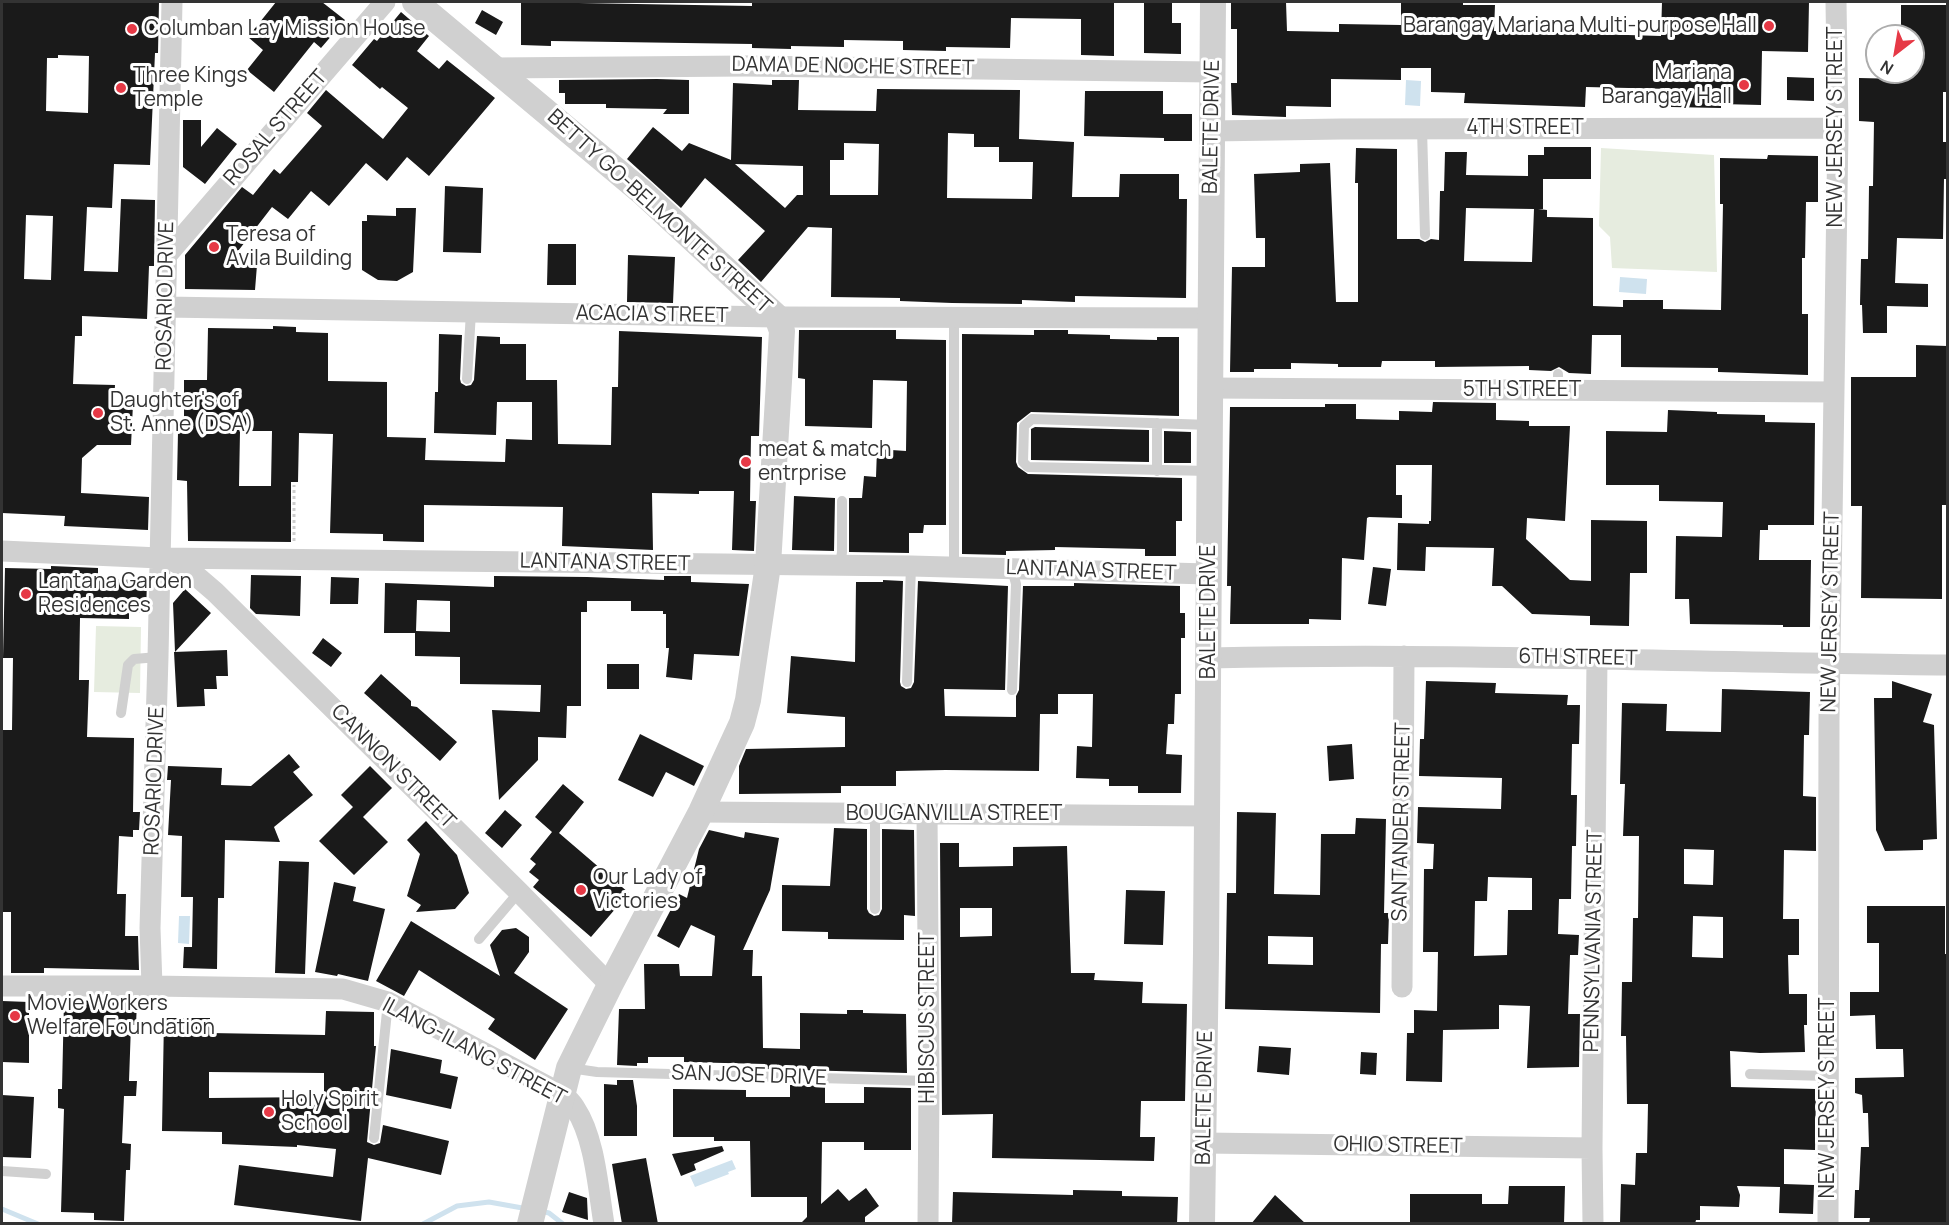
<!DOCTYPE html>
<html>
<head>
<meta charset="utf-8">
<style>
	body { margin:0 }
	#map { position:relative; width:1949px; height:1225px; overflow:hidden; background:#fff; font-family:Manrope,sans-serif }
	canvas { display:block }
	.frame { position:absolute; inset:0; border:3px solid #333; pointer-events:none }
	.north { position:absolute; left:1865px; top:24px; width:60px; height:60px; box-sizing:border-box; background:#fff; border:2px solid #adadad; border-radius:50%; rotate:211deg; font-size:16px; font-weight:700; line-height:24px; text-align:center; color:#333 }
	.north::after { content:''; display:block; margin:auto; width:21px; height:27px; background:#e63946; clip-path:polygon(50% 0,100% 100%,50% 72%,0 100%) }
</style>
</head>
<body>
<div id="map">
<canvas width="1949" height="1225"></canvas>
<div class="frame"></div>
<div class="north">N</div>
</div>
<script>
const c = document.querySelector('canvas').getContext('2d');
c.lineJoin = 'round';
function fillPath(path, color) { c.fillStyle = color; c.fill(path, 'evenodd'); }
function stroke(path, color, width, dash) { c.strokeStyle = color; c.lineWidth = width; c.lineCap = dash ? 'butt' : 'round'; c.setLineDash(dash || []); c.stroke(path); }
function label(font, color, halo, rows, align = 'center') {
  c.font = font + ' Manrope,sans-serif'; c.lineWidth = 6; c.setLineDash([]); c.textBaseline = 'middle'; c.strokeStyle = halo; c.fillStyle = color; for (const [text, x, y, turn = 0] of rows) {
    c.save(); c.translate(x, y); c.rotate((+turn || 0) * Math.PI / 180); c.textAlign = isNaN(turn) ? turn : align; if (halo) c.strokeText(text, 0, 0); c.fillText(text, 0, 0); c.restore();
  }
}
const green = new Path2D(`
	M1601 148 1714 155 1717 272 1612 268 1610 237 1599 226Z
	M96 626 141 627 140 693 94 692Z`);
const water = new Path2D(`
	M1406 80 1421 81 1420 106 1405 105Z
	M1620 277 1647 279 1646 294 1619 292Z
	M179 916H190L189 944 178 943Z
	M732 1160 736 1169 728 1172 729 1174 695 1187 690 1176Z`);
const stream = new Path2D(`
	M2 1209 38 1224
	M540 1211 549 1213 563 1224
	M423 1224 457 1206 489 1202 528 1209`);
const building = new Path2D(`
	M2 2H159L158 53H155L150 165 114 164 112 208 87 207 84 271 118 272 121 199 155 200 154 266H149L147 319 82 316V336H75L73 384 115 385 114 403 133 404 131 445H97L82 458 81 493 149 497 148 530 64 526 65 516 2 513ZM58 55 89 56 88 113 46 111 47 58H58ZM26 215 53 216 51 280 24 279Z
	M276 2H322L345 20 321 48 314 42 274 92 247 70 263 50 248 37Z
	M521 2 752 6V2H1114V56L1081 55V19L1011 18 1010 48 946 47V51L903 50V41L844 40V47L791 46V49L752 48V44L551 41V46L521 45Z
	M1144 2H1172V23H1181V54L1144 53Z
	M1231 2H1286L1287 31 1339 32V24L1401 25V2H1463V5H1495L1494 31 1661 36 1662 2H1809L1808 52 1762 51 1761 105 1721 104V108L1671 107V89L1586 87 1585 107 1464 103 1465 93 1431 92V68H1401V80L1331 79V107L1286 106V117L1232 115 1231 83H1237V29H1231Z
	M1901 5H1947V92H1943V142H1947V179H1944L1943 239 1897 238 1895 283 1928 284V307L1887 306V333H1863L1862 305H1860L1861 259H1868L1869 186H1873L1874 122 1859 121V78L1904 79V72H1913V36H1901Z
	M482 10 503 22 496 35 475 23Z
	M401 12 429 36 417 51 439 69 447 60 495 98 429 176 407 157 387 181 366 163 329 206 311 191 288 219 272 207 228 264 257 265 255 290 185 289V255L242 187 253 195 274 169 280 174 322 126 307 113 326 90 383 139 408 108 382 87 380 89 352 65 374 39 377 41Z
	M1787 77 1814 78V101L1787 100Z
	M657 79 689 80V114H663L667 109 606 108V104H565V93H559V80Z
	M772 80H799L798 110 876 111 877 89 1020 90 1019 139 1074 142 1072 197H1119L1120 174H1179V199H1187L1186 298 1075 296V302L1022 300V304L952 303 900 301V298L831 297 832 228 808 227 761 282 738 260 765 231 705 178 681 208 627 159 653 127 682 151 689 143 731 160 733 83 772 85ZM948 133 974 134V147H999V162H1033L1032 199 947 198ZM844 143 879 144 878 195H830V160H844ZM735 164 803 166V195H797L785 208Z
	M1085 91H1163V114H1192V141H1164V138L1084 136Z
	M183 120H201V147L217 128 237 144 205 184 183 167Z
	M1544 147H1591V179H1543V209H1538L1547 210V217L1593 218V306L1623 307V300H1663V309L1721 310 1723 204H1720V158L1767 159 1768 155 1818 156V202H1806L1805 258H1802V314H1808V375L1718 372V368L1621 367V335H1592L1591 374 1569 373 1559 367 1551 371 1529 370V366L1435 367V361H1382L1381 367H1338V364L1291 363V369H1254V372H1230L1232 267H1265V238H1256L1254 174 1300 172V164L1330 163 1336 302H1358V183H1355L1356 148 1397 149V239H1419L1425 242 1431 239 1439 240 1440 191H1444L1445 152H1467L1466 175 1528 176V155H1544ZM1466 208 1534 209 1532 262 1464 261Z
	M445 186 483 188 481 253 443 252Z
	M396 208H416L413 272 397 281 378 280 362 270V221H367V215L396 216Z
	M548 244H576V285H547Z
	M628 255 675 257 673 303 627 302Z
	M273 326 296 327V332L328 333V381L387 382V437L426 438 425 460 505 462 506 439 532 440V402H497L496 435 434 433 435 392H438L439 334 462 335 460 379 461 383 466 386 471 385 474 380 477 336 500 337V344H526V380H557L558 444 611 445 612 387H618L619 331 762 337 759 436H751L750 501H756L754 551 732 550 734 491H699V494L652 493 653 550 562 546 563 507 424 505V542L383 541V534L330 533 333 434 299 433 298 482H291V542L188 541 187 481 177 480 178 432H184V380H207L208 328 273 329ZM240 431H272L271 486H239Z
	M799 330H896V339L946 340V525H924L923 533H909V553L849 552V498H862L864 476 876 477 877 449 906 451 907 381 873 380 872 428 805 426V379L798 378Z
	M1034 330H1068V334L1110 335V339L1157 340V337H1179V416L1031 412 1017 423 1016 462 1018 467 1028 474 1182 478V521H1176V556H1145V549L1055 547V550L1006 551V555L962 554V334L1034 335Z
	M1916 345 1947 346 1946 406H1947V505H1942V599L1861 598 1862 506H1851V377H1916Z
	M1433 402 1496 403V420L1529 421V426H1570L1565 521 1527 518 1526 539 1570 580 1591 581V520L1647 521V573H1630L1629 626 1590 625V616L1532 614 1502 586H1492L1494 548 1426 547 1425 571 1397 570 1398 523 1429 524V521H1431L1432 465H1396V495H1402V518L1369 517 1367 518 1364 560 1342 558 1341 620 1309 619V624H1230L1231 586H1227L1230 407H1325V404H1356V419L1399 420V411L1432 412Z
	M1668 410 1717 412V414L1765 415V422L1815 423 1814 525H1768V530H1760L1759 560H1811L1810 627H1783V625L1690 624 1689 599H1675L1676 536 1722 537 1723 502 1659 501V485H1606V431L1667 432Z
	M1035 427 1149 430V462L1031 460V429Z
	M1164 431 1191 432V463H1164Z
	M794 496 835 498 834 551 792 550Z
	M51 566 98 568V579L147 580 146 613H129V619L80 618 79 680H89L87 737 134 738 133 812H140L139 830H133V837L119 836 117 894H126L125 936H138L139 970 44 968V973H11V912H2L3 730H12L13 658H3L5 568 51 569Z
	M1373 567 1391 569 1386 606 1368 604Z
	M251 575 301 576 300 616 256 614 250 608Z
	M494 576 587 577 664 580V576H691V582L749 584 739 656 694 654 692 680 666 677 669 648H666V614H663V611H631V601H587V612H581V706H567L566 738 538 737V760L499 800 492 710 540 712 541 685 460 684V657L415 656V633H384L385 583 494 587ZM417 600 450 601V632L416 631Z
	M331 577 359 578 358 604H330Z
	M883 580 903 581 900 682 901 686 906 689 911 688 914 682 918 581 1008 586 1005 690 944 689 945 716 1016 717V696L1019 690 1023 586H1074V583L1180 586V613H1185V638H1181V694H1175L1174 724H1168L1166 754 1182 755 1181 793H1138V786H1109V779L1076 778 1077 746 1092 747 1093 694H1058V714H1040L1039 771 946 770 896 771V786H841V793L739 794V766L746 749 845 747V717L787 713 791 656 855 662 856 582H883Z
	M185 589 211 613 175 652 173 603Z
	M323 638 342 653 331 667 312 653Z
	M227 650 228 676H216L217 689H204L205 706 177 707 174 652Z
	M607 664H639V689H607Z
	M381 674 411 701V706L417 707 457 742 440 761 364 693Z
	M1426 681 1496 683 1495 693 1568 695 1567 705H1580L1579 744H1572L1571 795H1577L1576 846H1572L1571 899H1559L1558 934 1579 935 1578 955H1570L1568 1014H1580L1579 1067 1527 1068 1530 1006 1499 1005V1029L1443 1030 1442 1082 1406 1081 1407 1033H1414V1010L1437 1011 1438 952H1423L1424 869H1433L1434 844 1417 843 1418 807 1501 809 1502 778 1419 776 1420 739H1424ZM1488 877 1532 878V910H1508L1507 955 1474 956 1475 901H1487Z
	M1892 681 1932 694 1923 722 1934 725 1937 839 1923 840V850L1885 851 1876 830 1874 698H1892Z
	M1722 689 1810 692 1809 735H1804L1803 796 1816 797V851L1784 850 1783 919H1799V955H1788L1789 994H1807V1025H1804L1805 1052 1760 1053 1730 1051 1731 1087 1816 1089 1815 1150 1784 1149V1184L1814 1185 1813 1214 1779 1213 1780 1187 1737 1186 1740 1195 1739 1207 1700 1206V1220H1696L1695 1224H1620L1621 1184 1635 1185 1636 1153H1647L1648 1104H1627L1626 1036H1621L1622 982H1632L1633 918H1638L1639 836H1623L1625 784H1620L1622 703 1667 704 1666 731 1721 732ZM1684 849 1714 850 1713 885 1684 884ZM1693 916 1723 917V958L1692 957Z
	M640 734 704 766 694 786 666 772 653 797 618 780Z
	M1352 744 1354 779 1329 781 1327 746Z
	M289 754 300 767 293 772 313 795 274 827 280 842 225 840 224 898H218L217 969 183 968 184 947H192L193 897H181L182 836 168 835 171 780H167L168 766 222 768 221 785 251 786Z
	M370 766 392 788 363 817 388 842 354 875 319 841 353 807 341 795Z
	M563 784 584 802 559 833 629 893 591 937 533 887 539 880 529 872 536 864 530 859 552 832 535 817Z
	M505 810 522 825 502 848 485 833Z
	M1237 812 1276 813 1274 894 1320 895 1321 834H1355L1356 818 1386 819 1384 913H1389L1388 944H1381L1380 1013 1225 1009 1227 893H1236ZM1268 936 1313 937V965L1268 964Z
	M426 821 457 855 469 893 455 909 416 912 421 905 407 896 420 854 407 840Z
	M834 828 867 829V909L869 913 874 916 879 915 882 909V829L914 830 915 916 904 915V940L828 939V932L782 931V885L830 886Z
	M709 830 744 838 745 832 779 838 770 890 743 950H753L752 976H762L763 1048 800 1049V1013L847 1014V1010H863V1013L906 1014 907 1073 765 1069V1064L684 1062V1057H648V1063H637V1066L617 1065 619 1009H645L644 964H679L680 976H712L715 936 691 925 679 948 657 936 679 894 687 898 699 849Z
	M940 843H959V867L1013 866V847L1067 846 1071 973H1095L1094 980 1143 982 1142 1003 1187 1004 1185 1101H1141L1140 1137H1155L1154 1161 992 1158 993 1114 942 1115ZM960 908H992V936L960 937Z
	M279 861 309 862 305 974 275 973Z
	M334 882 356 887 353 901 385 909 368 981 338 974 337 976 315 972Z
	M1126 890 1165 891 1163 945 1124 944Z
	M1867 906H1945V954H1947L1946 1224H1869L1870 1218H1854L1855 1190H1859L1861 1147H1869L1868 1113H1863L1862 1095 1855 1093V1078L1904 1077 1903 1049H1876L1875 1015 1850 1016V992H1879V943H1867Z
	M411 921 500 976 490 945 502 930 516 928 529 937V952L514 973 568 1009 535 1060 488 1029 495 1019 419 970 404 996 376 981Z
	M101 999 137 1001 136 1025H131L129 1081H137L136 1096H124L122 1143 131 1144 130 1170H126L124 1221 94 1220V1213L61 1212 64 1109 58 1108V1089H62L64 1000 101 1001Z
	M2 1001 29 1002V1063L2 1062Z
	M326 1011 374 1012V1046H376L367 1142 374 1145 380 1143 383 1125 449 1141 441 1175 368 1158 361 1221 234 1205 239 1165 333 1177 336 1149 297 1145V1147L222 1144V1132L162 1131 164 1018H210V1033L325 1035ZM209 1072 324 1073V1097L209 1098Z
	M1259 1046 1291 1048 1289 1075 1257 1072Z
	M391 1049 442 1060 440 1073 458 1077 451 1109 386 1095Z
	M1361 1052 1377 1053 1376 1075 1360 1074Z
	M617 1080H633L637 1106V1136H604V1084L617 1085Z
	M790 1085 825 1086V1103H864V1087L911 1088V1150H864V1142H822L821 1204 838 1189 849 1201 866 1188 879 1206 865 1217V1224H800L807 1217V1197H751L750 1141H714V1137H673V1089L746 1090V1097H790Z
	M2 1095 34 1097 31 1158 2 1157Z
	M722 1146 724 1151 694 1164 696 1170 681 1176 672 1154Z
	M646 1158 658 1224H622L612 1164Z
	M1509 1186H1565L1564 1224H1410V1194H1482V1204H1508Z
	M1073 1190 1122 1191V1196L1178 1197 1177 1224H952L953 1192 1073 1195Z
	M569 1192 587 1198 588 1220 562 1212Z
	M1275 1195 1306 1224H1251Z`);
const path = new Path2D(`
	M294 541V485`);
const service = new Path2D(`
	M1422 129 1425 235
	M954 317V567
	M1558 374V390
	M467 379 471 312
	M1157 423V471
	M1209 471 1028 467 1023 462 1024 426 1032 419 1210 425
	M840 566 842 552V501
	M1012 569 1016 584 1012 690
	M907 682 911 566
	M121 713 128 665 134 659 158 657
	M875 909V813
	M479 939 519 892
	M147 1003 151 996 152 986
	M570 1068 597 1072 929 1081
	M1750 1074 1828 1076
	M374 1138 388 1002
	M2 1171 46 1174`);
const minor = new Path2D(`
	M495 68 746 66 1212 72
	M1212 131 1341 129 1838 128
	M167 255 385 2
	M166 307 777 317 1210 318
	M1210 388 1834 392
	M2 551 160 558 911 566 1208 574
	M169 558 194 574 215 592 519 892 610 985
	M1209 658C1455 652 1701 663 1948 665
	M701 812 1207 816
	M927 813 929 1081 928 1224
	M2 986H152L343 989 388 1002 562 1094C567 1098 572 1103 575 1108 595 1138 598 1188 604 1224
	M152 986 150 928 158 657 172 2
	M1402 987 1404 656
	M1204 1143 1592 1148
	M1593 1224 1592 1148 1597 658
	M1828 1224 1829 718 1838 128 1836 2`);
const tertiary = new Path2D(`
	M415 2 642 192 777 317 782 331 768 565 748 700 742 723 701 812 610 985 569 1068 530 1224
	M1202 1224 1206 953 1213 2`);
const markers = [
	[1769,26,6,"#e63946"],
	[132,29,6,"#e63946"],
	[1744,85,6,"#e63946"],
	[121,88,6,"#e63946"],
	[214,247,6,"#e63946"],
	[98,413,6,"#e63946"],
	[746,462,6,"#e63946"],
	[26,594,6,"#e63946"],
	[581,890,6,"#e63946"],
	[15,1016,6,"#e63946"],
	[269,1112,6,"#e63946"]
];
const poiNames = [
	["Barangay Mariana Multi-purpose Hall",1757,26,"right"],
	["Columban Lay Mission House",144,29],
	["Mariana",1732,73,"right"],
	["Barangay Hall",1732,97,"right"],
	["Three Kings",133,76],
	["Temple",133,100],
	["Teresa of",226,235],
	["Avila Building",226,259],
	["Daughter's of",110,401],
	["St. Anne (DSA)",110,425],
	["meat & match",758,450],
	["entrprise",758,474],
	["Lantana Garden",38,582],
	["Residences",38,606],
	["Our Lady of",593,878],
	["Victories",593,902],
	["Movie Workers",27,1004],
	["Welfare Foundation",27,1028],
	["Holy Spirit",281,1100],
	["School",281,1124]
];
const streetNames = [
	["DAMA DE NOCHE STREET",853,67,1],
	["BALETE DRIVE",1212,127,-89],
	["NEW JERSEY STREET",1836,127,-90],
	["ROSAL STREET",276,128,-49],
	["4TH STREET",1525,128],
	["BETTY GO-BELMONTE STREET",659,212,42],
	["ROSARIO DRIVE",166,296,-89],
	["ACACIA STREET",652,315,1],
	["5TH STREET",1522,390],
	["LANTANA STREET",605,563,1],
	["LANTANA STREET",1091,571,2],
	["BALETE DRIVE",1209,612,-90],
	["NEW JERSEY STREET",1831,612,-89],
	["6TH STREET",1578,658,1],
	["CANNON STREET",393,767,45],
	["ROSARIO DRIVE",155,781,-88],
	["BOUGANVILLA STREET",954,814],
	["SANTANDER STREET",1402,822,-89],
	["PENNSYLVANIA STREET",1594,941,-89],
	["HIBISCUS STREET",928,1018,-90],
	["ILANG-ILANG STREET",474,1052,28],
	["SAN JOSE DRIVE",749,1076,2],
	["BALETE DRIVE",1205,1098,-89],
	["NEW JERSEY STREET",1828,1098,-90],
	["OHIO STREET",1398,1146,1]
];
fillPath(green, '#e6ecdf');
fillPath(water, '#cfe2ee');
stroke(stream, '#cfe2ee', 5);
fillPath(building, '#1a1a1a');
stroke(path, '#cdcdcd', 3, [3, 3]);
stroke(service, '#d0d0d0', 10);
stroke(minor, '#d0d0d0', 21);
stroke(tertiary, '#d0d0d0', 26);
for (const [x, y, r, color] of markers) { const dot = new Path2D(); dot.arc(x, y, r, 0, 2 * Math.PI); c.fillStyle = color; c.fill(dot); stroke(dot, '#fff', 2); }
label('21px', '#333', '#fff', poiNames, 'left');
label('21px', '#333', '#fff', streetNames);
</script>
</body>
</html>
